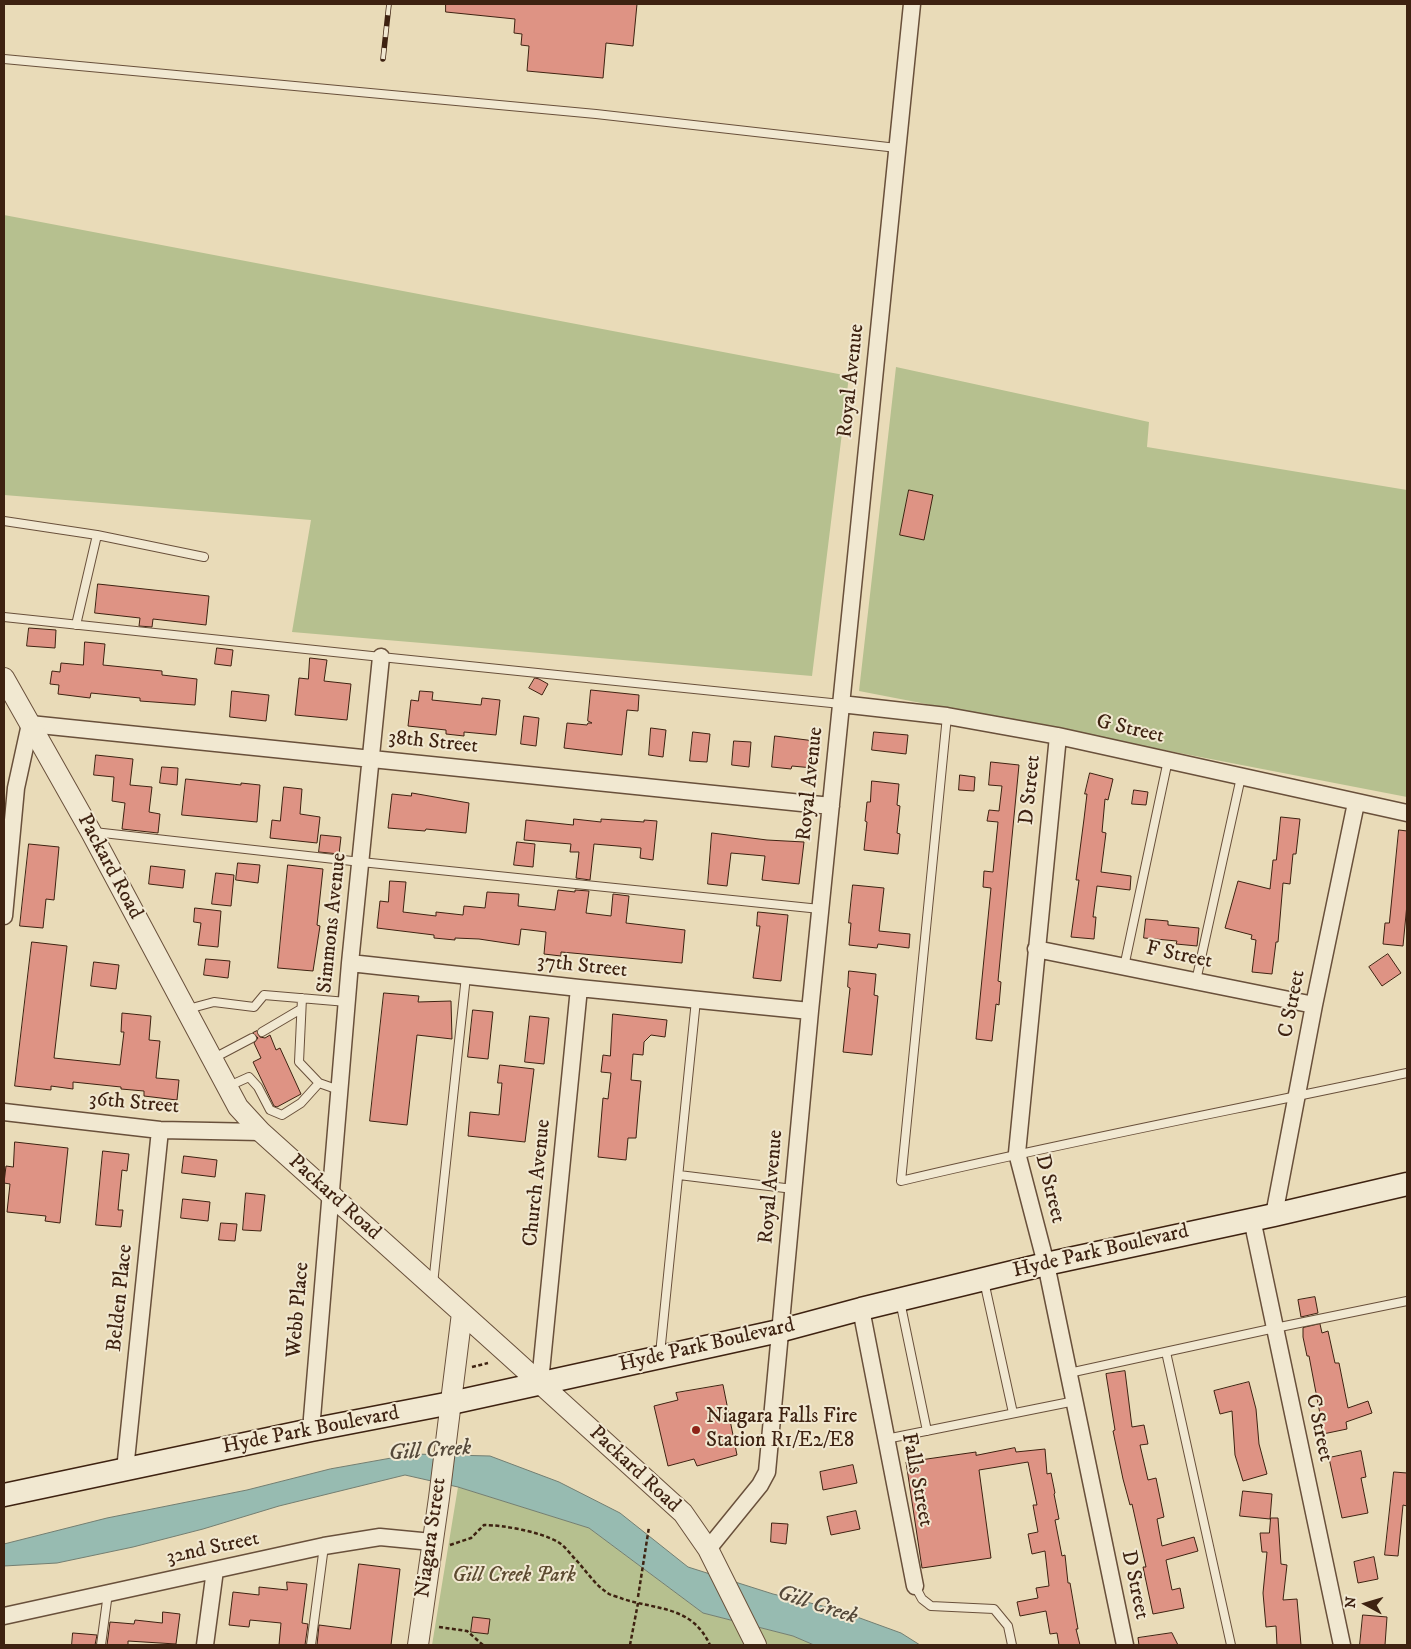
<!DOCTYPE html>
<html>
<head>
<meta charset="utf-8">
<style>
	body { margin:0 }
	#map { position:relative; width:1411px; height:1649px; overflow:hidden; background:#e9dbb8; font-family:"IM FELL DW Pica",serif }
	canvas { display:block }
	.frame { position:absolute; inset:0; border:5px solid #3e2211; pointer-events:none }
	.north { position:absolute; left:1341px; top:1579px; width:50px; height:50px; -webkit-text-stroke:4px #f1e8d1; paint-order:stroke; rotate:276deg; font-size:14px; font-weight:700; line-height:20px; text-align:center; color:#3e2211 }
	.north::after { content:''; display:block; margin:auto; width:18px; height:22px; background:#3e2211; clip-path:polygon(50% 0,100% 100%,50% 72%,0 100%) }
</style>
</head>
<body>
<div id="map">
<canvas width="1411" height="1649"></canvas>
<div class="frame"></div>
<div class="north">N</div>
</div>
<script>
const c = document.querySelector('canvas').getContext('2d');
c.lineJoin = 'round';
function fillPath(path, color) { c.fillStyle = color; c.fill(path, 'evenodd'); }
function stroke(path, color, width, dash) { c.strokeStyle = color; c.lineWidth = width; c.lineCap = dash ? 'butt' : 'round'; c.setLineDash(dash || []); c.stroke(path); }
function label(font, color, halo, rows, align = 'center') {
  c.font = font + ' "IM FELL DW Pica",serif'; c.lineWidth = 4; c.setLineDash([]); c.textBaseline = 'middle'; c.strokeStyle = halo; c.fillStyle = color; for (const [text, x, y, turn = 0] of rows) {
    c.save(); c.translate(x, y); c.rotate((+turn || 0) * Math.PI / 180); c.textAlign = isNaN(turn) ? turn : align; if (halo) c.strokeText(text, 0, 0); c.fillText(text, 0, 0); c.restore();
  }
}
const green = new Path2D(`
	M4 215 849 376 812 676 292 632 311 520 4 495Z
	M896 367 1149 422 1147 447 1407 490V797L859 691Z
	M458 1487 589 1528 703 1613 793 1636 814 1645H432Z`);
const water = new Path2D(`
	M414 1454 490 1456 559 1482 620 1513 688 1567 773 1594 835 1609 901 1633 920 1645H814L793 1636 703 1613 589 1528 458 1487 405 1475 279 1506 203 1529 133 1547 57 1563 4 1566V1544L107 1518 247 1490 330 1469Z`);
const building = new Path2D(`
	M446 4H637L633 46 606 43 603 78 527 71 529 46 521 45 522 34 514 33 515 19 446 12Z
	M909 490 933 495 924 540 900 535Z
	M98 584 209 596 206 625 153 619 152 627 139 626 140 618 95 613Z
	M29 628 56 630 55 648 27 646Z
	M85 642 105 644 103 665 162 671V675L197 679 195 705 140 701V698L91 693 90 698 58 694 59 685 50 684 52 671 60 672 61 663 83 665Z
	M217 648 233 650 231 666 215 664Z
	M310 658 327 660 324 681 351 684 347 720 295 715 299 678 308 679Z
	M535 678 539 679 548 684 542 695 529 688Z
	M591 690 639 695 638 711 627 710 622 755 564 748 567 723 587 725 588 723H592L588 721Z
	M232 691 269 695 266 721 230 717Z
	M420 691 433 692 432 700 481 705 482 698 500 700 496 735 464 732V736L446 734V730L408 726 411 700 418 701Z
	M524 716 539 718 536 746 521 744Z
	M651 728 666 730 663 757 649 755Z
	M693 732 710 734 707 762 690 761Z
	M874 732 908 735 906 754 872 750Z
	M775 736 815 741 813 768 792 766 791 769 772 767Z
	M734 741 751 742 749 767 732 765Z
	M96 755 133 759 130 785 152 787 149 812 160 814 158 833 122 829 125 803 112 801 114 777 94 775Z
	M991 762 1019 765 998 981 1001 982 999 1005 996 1004 992 1041 976 1039 991 888 983 887 984 871 993 872 998 822 987 821 989 810 999 811 1002 786 989 785Z
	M162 767 178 768 177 785 160 783Z
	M1090 773 1113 779 1108 800 1105 799 1102 832 1106 833 1101 872 1131 876 1130 890 1097 886 1093 917H1096L1094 939 1071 937 1079 880H1076L1084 819 1087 794H1085Z
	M960 775 975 777 974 791 959 790Z
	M186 779 241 785V783L260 785 257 822 182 815Z
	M872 781 899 784 897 805 900 806 897 833 900 834 898 854 864 850 867 822 865 821 867 802H870Z
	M284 787 302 789 300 814 320 817 317 843 270 838 272 820 280 821Z
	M1134 790 1148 792 1146 805 1132 804Z
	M412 793 469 803 466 833 426 829 425 831 388 828 392 794 411 796Z
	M1281 817 1300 819 1296 854H1293L1290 884 1283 883 1278 942H1276L1272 974 1252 972 1256 940 1251 939 1252 935 1225 928 1238 881 1270 889 1273 860H1276Z
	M574 819 601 822V819L644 822V820L657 821 653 860 640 858 641 848 594 844 590 880 576 878 579 852H570L571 844 524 840 526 820 573 825Z
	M1399 830 1407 831V904L1403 946 1383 944 1385 923H1389Z
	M712 833 767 840 804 842 799 884 762 880 765 856 731 853 727 886 708 884Z
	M321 835 341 837 339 854 319 852Z
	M517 842 535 844 533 867 514 865Z
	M29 844 59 847 54 900 46 899 43 928 20 926Z
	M238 863 260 865 258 883 236 880Z
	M288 865 323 869 317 925 320 926 313 971 278 968Z
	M151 866 185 870 183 888 149 884Z
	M216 873 234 875 231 906 212 904Z
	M390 881 406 882 403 912 436 916V912L463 915 464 906 485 908 487 892 519 894 518 906 555 910 558 890 575 892V890L589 891 586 913 611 916 613 894 629 896 626 923 685 930 682 963 561 952V956L544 954 546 932 521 929 519 945 479 939 455 938V940L434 938V935L377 928 380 901 388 902Z
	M853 885 884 888 879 931 910 934 909 948 878 944 877 948 849 945 851 923H849Z
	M195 908 221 911 218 947 198 945 201 923 194 922Z
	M758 912 788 915 781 981 753 978 760 926H757Z
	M1146 919 1168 921V925L1199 928 1197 946 1176 944 1177 941 1144 938Z
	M32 942 67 946 54 1058 120 1065 124 1032H121L122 1013 151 1016 149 1040 160 1041 156 1078 179 1080 177 1100 144 1096V1091L121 1089V1087L73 1082V1089L51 1086V1090L15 1086Z
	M1388 954 1401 973 1382 986 1369 967Z
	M206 959 230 961 228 978 204 975Z
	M94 962 119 965 116 989 91 986Z
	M849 971 876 974 874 995 878 996 872 1055 843 1052 850 988 848 987Z
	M384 993 419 996 418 1002 451 1001 452 1039 417 1035 407 1125 370 1121Z
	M473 1010 493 1012 488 1059 468 1057Z
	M613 1014 667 1020 665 1037 651 1035 644 1042 643 1055 633 1054 631 1080 641 1081 639 1102 636 1138H628L626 1160 598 1157 603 1098 608 1099 611 1073 601 1072 603 1055 610 1056Z
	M530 1016 549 1018 544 1064 525 1062Z
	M257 1031 260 1037 265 1038 270 1035 276 1050 280 1048 301 1094 277 1107 274 1106 253 1062 261 1058 254 1043 258 1038 253 1033Z
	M500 1065 534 1069 525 1142 468 1136 470 1112 499 1115 502 1083H498Z
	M15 1142 68 1148 60 1223 45 1221 46 1216 7 1212 10 1184 4 1183 6 1166 13 1167Z
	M103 1151 129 1154 127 1171 122 1170 118 1210H123L121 1227 96 1225Z
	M184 1156 217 1160 215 1177 182 1173Z
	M246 1193 265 1195 261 1231 243 1230Z
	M183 1199 210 1202 208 1221 181 1218Z
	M221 1223 237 1224 235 1241 219 1240Z
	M1315 1297 1318 1313 1301 1317 1298 1300Z
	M1320 1324 1322 1333 1328 1331 1335 1363H1339L1348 1408 1368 1401 1372 1413 1346 1422 1347 1429 1323 1434 1318 1414H1320L1309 1356H1307L1303 1337V1328Z
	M1125 1371 1132 1427 1144 1425 1148 1444 1140 1445 1148 1480 1156 1478 1164 1517 1157 1519 1162 1546 1194 1537 1198 1551 1166 1560 1172 1590 1180 1588 1184 1608 1153 1614 1143 1567H1146L1132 1504 1130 1505 1123 1479 1113 1431 1115 1430 1106 1374Z
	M1249 1382 1256 1409 1259 1444 1267 1474 1243 1481 1235 1455 1232 1411 1220 1414 1214 1391Z
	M723 1385 737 1455 697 1466 694 1459 668 1466 654 1406 678 1400 676 1393Z
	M1015 1448 1016 1452 1045 1449 1047 1474 1051 1473 1055 1493 1054 1494 1059 1519 1055 1520 1062 1556 1065 1555 1068 1583H1070L1078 1629H1076L1080 1645H1059L1057 1633 1050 1634 1046 1611 1020 1616 1017 1602 1038 1598 1036 1588 1049 1586 1045 1551 1032 1554 1028 1534 1038 1532 1033 1505H1037L1028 1462 979 1470 991 1558 922 1568 906 1462 976 1452V1455Z
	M1361 1451 1366 1477 1361 1478 1368 1513 1342 1518 1329 1458Z
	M853 1465 857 1483 823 1490 820 1472Z
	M1394 1472 1407 1473V1506L1403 1505 1398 1556 1385 1555Z
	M1243 1491 1272 1494 1270 1519 1240 1516Z
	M856 1511 860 1529 831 1535 827 1517Z
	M1271 1518H1278L1281 1564 1287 1565 1283 1600 1297 1599 1301 1645H1277L1276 1626 1266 1627 1263 1593 1267 1552H1262L1260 1533H1269Z
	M772 1523 788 1524 786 1544 771 1542Z
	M1374 1557 1378 1579 1358 1583 1354 1562Z
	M359 1564 400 1569 391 1645H317L319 1625 350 1629Z
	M287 1582 307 1584 302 1623 308 1624 305 1645H279L281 1623 250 1620 249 1627 229 1625 233 1592 259 1595V1587L287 1590Z
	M163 1612 180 1614 176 1644 128 1641V1645H107L110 1622 134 1624 135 1620 162 1623Z
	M1363 1615 1387 1617 1385 1645H1360Z
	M473 1617 490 1619 488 1634 471 1632Z
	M73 1633 97 1635 95 1645H72Z
	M1172 1633 1178 1645H1139L1138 1638Z`);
const path = new Path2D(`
	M472 1367 488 1363
	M450 1545 471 1538 484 1525C503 1525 541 1532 558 1542 565 1546 571 1555 577 1561 587 1572 595 1585 609 1594 613 1596 619 1597 623 1599 658 1610 692 1606 710 1645
	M638 1597 649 1527
	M439 1627 467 1631 483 1645
	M630 1645 638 1603`);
const service = new Path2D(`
	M4 59 596 114 897 148
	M4 521 97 535 76 625
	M97 535 204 557
	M4 617 381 657 841 704
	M947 716 901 1181C1069 1141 1239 1109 1407 1073
	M94 832 361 862 820 909
	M1124 967 1168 760
	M1196 981 1241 777
	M302 998 299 1062 319 1083 339 1090
	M188 1009 214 1002 254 1007 264 995 347 1002
	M262 1032 301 1009
	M214 1058 252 1038
	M229 1086 249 1077 258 1087 270 1110 282 1115 301 1103 319 1083
	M679 1175 793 1189
	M984 1281 1013 1413
	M433 1284 466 976
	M900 1301 927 1431
	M1166 1352 1231 1645
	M660 1354 696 1000
	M1069 1373 1275 1328 1407 1301
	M886 1439 1075 1401
	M915 1586 922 1599 931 1606 994 1609 1008 1626 1012 1645
	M101 1645 108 1593
	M311 1645 324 1546`);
const minor = new Path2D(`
	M841 704 947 716 1058 736 1407 813
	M1058 736 1017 1153 1046 1264 1125 1645
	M4 916 16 788 30 724 831 806
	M1036 949 1314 1005
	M350 963 579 988 810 1011
	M4 1112 160 1130 261 1132
	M1274 1215 1314 1005 1356 803
	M1252 1219 1342 1645
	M861 1309 915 1586
	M540 1382 579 988
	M311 1430 350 963 381 657
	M125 1470 160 1130
	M708 1549 760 1485 767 1472 810 1011 912 4
	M4 1616 324 1546 380 1537 432 1542
	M205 1645 215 1570`);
const tertiary = new Path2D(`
	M4 678 91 832 238 1107 261 1132 510 1356 683 1513 708 1549 756 1645
	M418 1645 439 1498 462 1313`);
const secondary = new Path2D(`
	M4 1495 311 1430 451 1403 779 1331 861 1309 1046 1264 1274 1215 1407 1184`);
const rail = new Path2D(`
	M383 59 389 4`);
const markers = [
	[696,1430,5,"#8f2418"]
];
const streetNames = [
	["Royal Avenue",852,381,-84],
	["G Street",1130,730,13],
	["38th Street",433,743,6],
	["Royal Avenue",811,784,-84],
	["D Street",1031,790,-84],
	["Packard Road",109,867,62],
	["Simmons Avenue",333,923,-84],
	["F Street",1179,956,12],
	["37th Street",582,967,6],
	["C Street",1293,1004,-79],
	["36th Street",134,1104,5],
	["Church Avenue",538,1183,-84],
	["Royal Avenue",772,1187,-85],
	["D Street",1049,1189,76],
	["Packard Road",334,1198,42],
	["Hyde Park Boulevard",1101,1252,-13],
	["Belden Place",121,1298,-84],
	["Webb Place",299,1310,-85],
	["Hyde Park Boulevard",707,1346,-13],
	["C Street",1318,1428,78],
	["Hyde Park Boulevard",311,1431,-11],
	["Packard Road",634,1470,43],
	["Falls Street",916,1480,79],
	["Niagara Street",432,1538,-82],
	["32nd Street",213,1549,-12],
	["D Street",1134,1585,78]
];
const poiNames = [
	["Niagara Falls Fire",706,1418],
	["Station R1/E2/E8",706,1442]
];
const parkNames = [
	["Gill Creek Park",514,1577]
];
const waterNames = [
	["Gill Creek",430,1452,-4],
	["Gill Creek",817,1606,18]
];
fillPath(green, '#b6c08f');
fillPath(water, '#97bbb1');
stroke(water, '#737e71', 1);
fillPath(building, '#de9384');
stroke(building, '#3e2211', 1);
stroke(service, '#69503b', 10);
stroke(minor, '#69503b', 19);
stroke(tertiary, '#69503b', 22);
stroke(secondary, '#3e2211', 25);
stroke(path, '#3e2211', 2.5, [4, 2.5]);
stroke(service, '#f1e8d1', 8);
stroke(minor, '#f1e8d1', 16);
stroke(tertiary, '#f1e8d1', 20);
stroke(secondary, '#f1e8d1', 22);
stroke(rail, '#3e2211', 5.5);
stroke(rail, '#f1e8d1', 4, [11]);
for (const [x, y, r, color] of markers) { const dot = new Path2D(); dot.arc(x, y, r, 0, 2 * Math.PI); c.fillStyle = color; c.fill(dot); stroke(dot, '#f1e8d1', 2); }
label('21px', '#3e2211', '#f1e8d1', streetNames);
label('21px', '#3e2211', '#f1e8d1', poiNames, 'left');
label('italic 21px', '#5c4a30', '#f1e8d1', parkNames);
label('italic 22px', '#544839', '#f1e8d1', waterNames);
</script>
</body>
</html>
